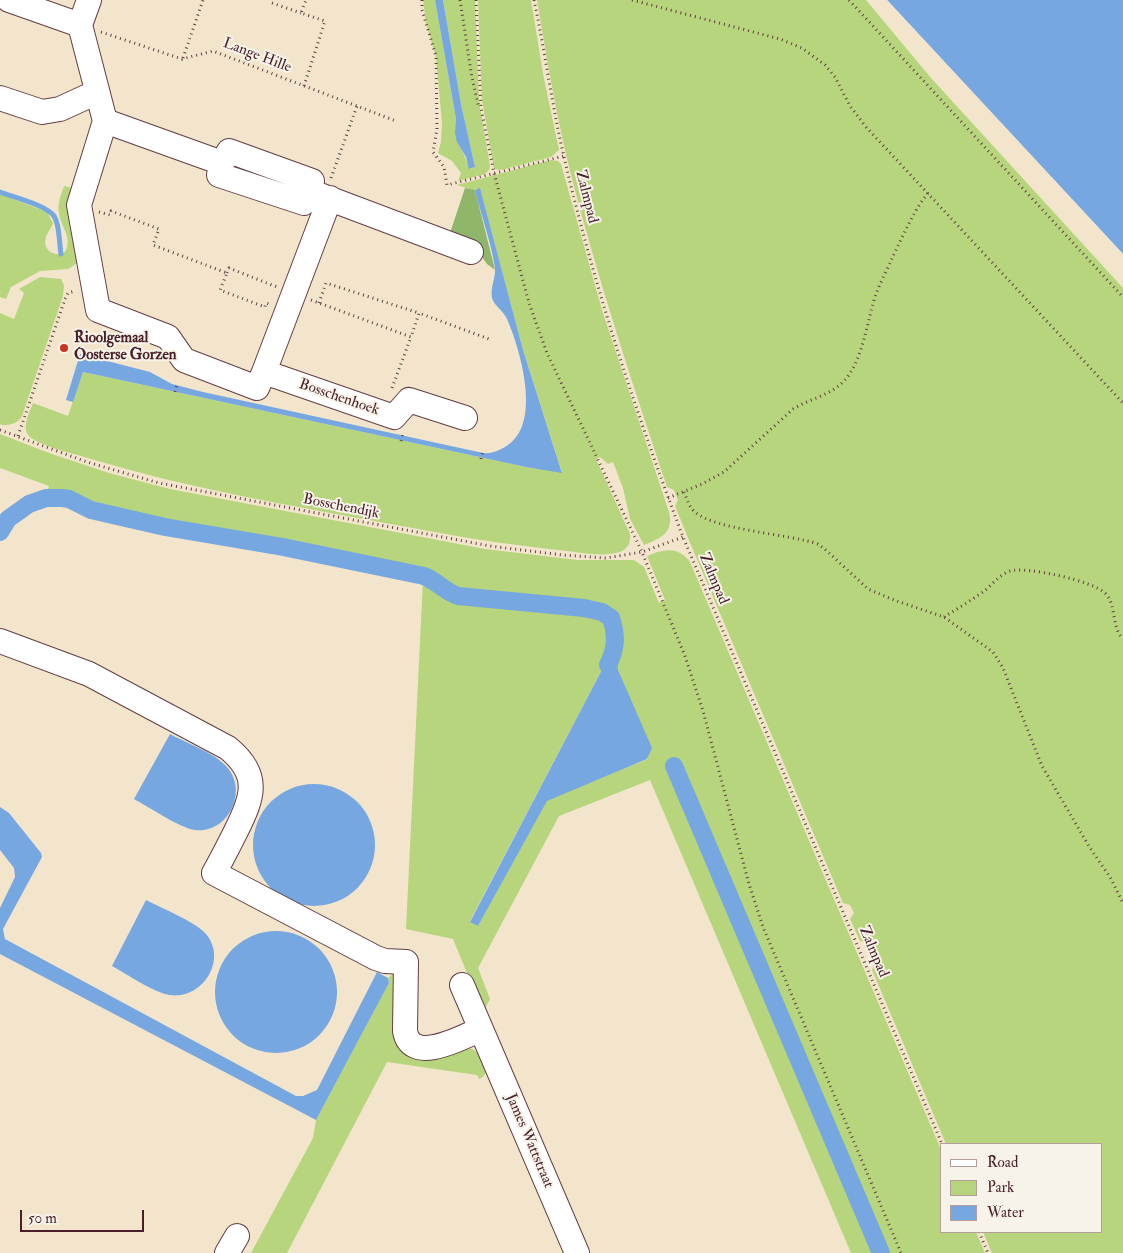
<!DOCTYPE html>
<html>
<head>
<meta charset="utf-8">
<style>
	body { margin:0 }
	#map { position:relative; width:1123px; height:1253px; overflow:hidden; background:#f2e5cc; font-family:"IM FELL Double Pica",serif }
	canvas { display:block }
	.legend { position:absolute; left:940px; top:1143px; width:162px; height:90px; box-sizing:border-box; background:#f7f3e8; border:1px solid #b29e9c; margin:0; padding:6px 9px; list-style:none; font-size:15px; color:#4a1f2b }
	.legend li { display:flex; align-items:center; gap:10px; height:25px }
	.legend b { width:25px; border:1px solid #b29e9c }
	.scale { position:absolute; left:20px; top:1210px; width:124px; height:22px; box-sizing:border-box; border:2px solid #4a1f2b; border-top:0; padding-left:6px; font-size:15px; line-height:18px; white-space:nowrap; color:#4a1f2b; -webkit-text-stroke:4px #f7f3e8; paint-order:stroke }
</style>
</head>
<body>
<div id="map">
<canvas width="1123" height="1253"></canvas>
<ul class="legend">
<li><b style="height:6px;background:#fff"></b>Road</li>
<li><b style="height:14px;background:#b6d57c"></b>Park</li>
<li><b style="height:14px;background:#76a7e1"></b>Water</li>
</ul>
<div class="scale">50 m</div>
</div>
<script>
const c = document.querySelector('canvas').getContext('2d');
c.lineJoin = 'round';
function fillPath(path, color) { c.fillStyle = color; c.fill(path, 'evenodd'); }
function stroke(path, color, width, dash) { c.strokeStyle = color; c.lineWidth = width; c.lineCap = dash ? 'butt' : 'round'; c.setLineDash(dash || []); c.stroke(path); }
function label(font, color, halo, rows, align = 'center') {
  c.font = font + ' "IM FELL Double Pica",serif'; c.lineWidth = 4; c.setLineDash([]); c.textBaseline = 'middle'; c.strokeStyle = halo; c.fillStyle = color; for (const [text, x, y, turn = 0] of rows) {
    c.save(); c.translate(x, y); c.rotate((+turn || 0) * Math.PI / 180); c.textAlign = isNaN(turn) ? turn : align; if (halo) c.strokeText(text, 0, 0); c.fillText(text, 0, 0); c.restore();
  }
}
const green = new Path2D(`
	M423 0H435L456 119C455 140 463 151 470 169L475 167 461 104 443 0H475L479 101 490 166 489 170 485 174 458 181 461 173 452 161 438 153 441 142 442 123 436 57 426 23Z
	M478 0H531L544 79 559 150 551 157 501 170 494 169 482 100Z
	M537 0H866L931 78 1123 288V1253H992L983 1232H1102V1144H946L872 970 875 963 866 943 860 941 850 919 854 913 850 905 843 903 688 538 675 506 678 500 674 490 667 487C633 385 599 283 572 179 557 120 547 60 537 0Z
	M551 160 558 161 561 164 602 310 669 512C674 533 661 538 644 545L630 519 623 488 613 462 608 464 600 457 596 459 630 534C631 542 628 549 620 552 605 557 583 553 567 551 521 546 475 540 429 531 313 509 194 491 81 456 70 453 36 444 29 436 21 427 30 412 33 403L68 416 83 372 526 467 562 472 523 350 480 189 473 190 457 185Z
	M64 186 77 189 83 259 68 269 40 271 11 287 6 299 0 297V194L47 212 53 223C52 228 47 232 46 237 42 250 54 258 65 252 73 238 61 227 59 213 57 204 61 195 64 186Z
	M40 277 61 279 64 285 63 296 22 416C17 424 11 425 2 425L0 424V313L14 319 24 293 19 289Z
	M0 434 49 453 109 473 170 489 485 549 578 560H634L644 567 659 603 665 600 647 556C664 549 678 546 690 562L942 1152V1232H976L985 1253H851L650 780 559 816 478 968 490 999 483 1012 453 939 406 929 423 580 446 597 468 605 590 612C622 622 615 638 605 664L470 921 478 926 547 800 648 759 618 670C616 662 618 655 620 647 625 618 609 608 585 603L462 593C449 588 441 578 428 574L277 540 105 507C85 502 68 494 47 492L49 486 0 468Z
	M404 965 402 1035 472 1049 479 1054 487 1070 483 1077 479 1079 477 1075 387 1062 287 1253H251L313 1138 316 1120 389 983 388 978Z`);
const forest = new Path2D(`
	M465 188 475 190 495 270 487 264 474 246 449 236Z`);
const water = new Path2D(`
	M435 0H443L461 104 475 167 469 169 466 157 457 142 455 133 456 119Z
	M887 0H1123V254Z
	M480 188 523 350 562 473 526 467 83 372 73 402 66 400 80 354 150 372 172 384 203 392 483 453C493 454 500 450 508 445 542 422 520 349 507 319 504 311 494 306 492 298 490 287 496 278 495 268 491 242 481 215 475 190Z
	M612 642 620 645 617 659 618 670 652 748 647 759 547 801 478 926 470 922 605 664Z
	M170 734C186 743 213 752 226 766 249 790 229 834 195 830 180 828 149 807 134 799Z
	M253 845a61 61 0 1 1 122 0a61 61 0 1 1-122 0Z
	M0 807 9 813 41 853 42 857 3 929 5 939 296 1096H303L317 1090 377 972 388 978 389 983 316 1120 0 954V908L15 877 14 868 0 850Z
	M146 900C161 908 196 922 206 934 228 960 202 1000 170 995 154 993 127 974 112 966Z
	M215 992a61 61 0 1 1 122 0a61 61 0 1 1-122 0Z`);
const pier = new Path2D(`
	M884 0H887L1123 254V257L950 73Z`);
const stream = new Path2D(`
	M0 192C13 197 46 205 54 216 60 225 59 243 61 254`);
const canal = new Path2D(`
	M0 532 8 519 29 504 46 498H62L69 499 91 510 165 527 283 547 424 576C437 581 445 592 458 596L584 608 602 612 611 618C617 636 616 649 608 665
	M674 766 881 1253`);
const path = new Path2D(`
	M422 0V10L436 56 437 129 433 152 444 167 447 185 564 156
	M460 0 472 78 479 108
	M476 0 481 108 494 173 529 303 547 353 642 552 685 656 703 711 749 884 763 927 901 1253
	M534 0C545 52 552 105 564 157 594 286 636 413 683 537L942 1144
	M632 0 780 39 802 48 825 65 835 77 850 106 866 127 1123 403
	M849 0 1123 297
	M272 3 301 13
	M101 32 182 59 213 51 396 121
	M183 58 203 0
	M304 86 325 21 301 13 306 0
	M331 178 357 106
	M99 212 110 215 111 211 159 229 153 245 227 273 220 290 265 307 266 303 269 304
	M227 273 229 268 277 287
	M311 300 411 337 419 313 489 339
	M319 303 326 283 419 313
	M392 388 411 337
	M175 392 177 384
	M0 430 87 462 159 483 490 546 562 555 606 558 642 552 683 537
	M18 436 65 299 68 293 75 291
	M401 441 403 434
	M481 459 483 450
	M684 492C687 499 689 507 695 512 715 530 789 534 818 544L827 551 868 589 894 600 944 617 993 652 1003 668 1042 766 1090 848 1110 877 1123 903
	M668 498 702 484 724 472 793 409C809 399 829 396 843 382 863 362 867 320 876 294 881 281 888 268 893 256 904 234 913 212 928 193
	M944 617C957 609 970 601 983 592 991 586 999 575 1010 571 1026 566 1093 581 1105 593 1117 605 1111 627 1123 639
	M979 1232 988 1253`);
const minor = new Path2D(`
	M9 0 80 25 89 0
	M80 25 105 121 222 163 219 175 304 203 309 191 471 252
	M0 98 42 112 60 109 97 92
	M105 121 79 205 98 310 168 337 184 360 257 388 264 372 394 417 409 400 465 418
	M222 163 229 151 312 181 309 191
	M264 372 330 198
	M0 641 89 674 228 748C261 775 253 797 236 831 229 845 222 859 214 873L376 958 385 961 406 962 405 1031C411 1066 463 1037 481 1029
	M462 985 577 1253
	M227 1253 237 1236`);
const markers = [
	[64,348,5,"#c8321e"]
];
const streetNames = [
	["Lange Hille",257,56,21],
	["Zalmpad",586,197,76],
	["Bosschenhoek",339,398,19],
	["Bosschendijk",341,507,11],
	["Zalmpad",713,579,67],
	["Zalmpad",873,952,67],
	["James Wattstraat",529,1141,67]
];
const poiNames = [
	["Rioolgemaal",74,339],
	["Oosterse Gorzen",74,356]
];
fillPath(green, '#b6d57c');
fillPath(forest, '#90b66c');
fillPath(water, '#76a7e1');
fillPath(pier, '#f2e5cc');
stroke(stream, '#76a7e1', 5);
stroke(canal, '#76a7e1', 18);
stroke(minor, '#633d43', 26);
stroke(path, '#633d43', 3, [1, 4]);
stroke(minor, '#fff', 24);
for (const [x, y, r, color] of markers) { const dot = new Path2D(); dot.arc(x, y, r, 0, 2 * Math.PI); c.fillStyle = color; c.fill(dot); stroke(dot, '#f7f3e8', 2); }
label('15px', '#4a1f2b', '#f7f3e8', streetNames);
label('bold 15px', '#4a1f2b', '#f7f3e8', poiNames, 'left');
</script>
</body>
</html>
